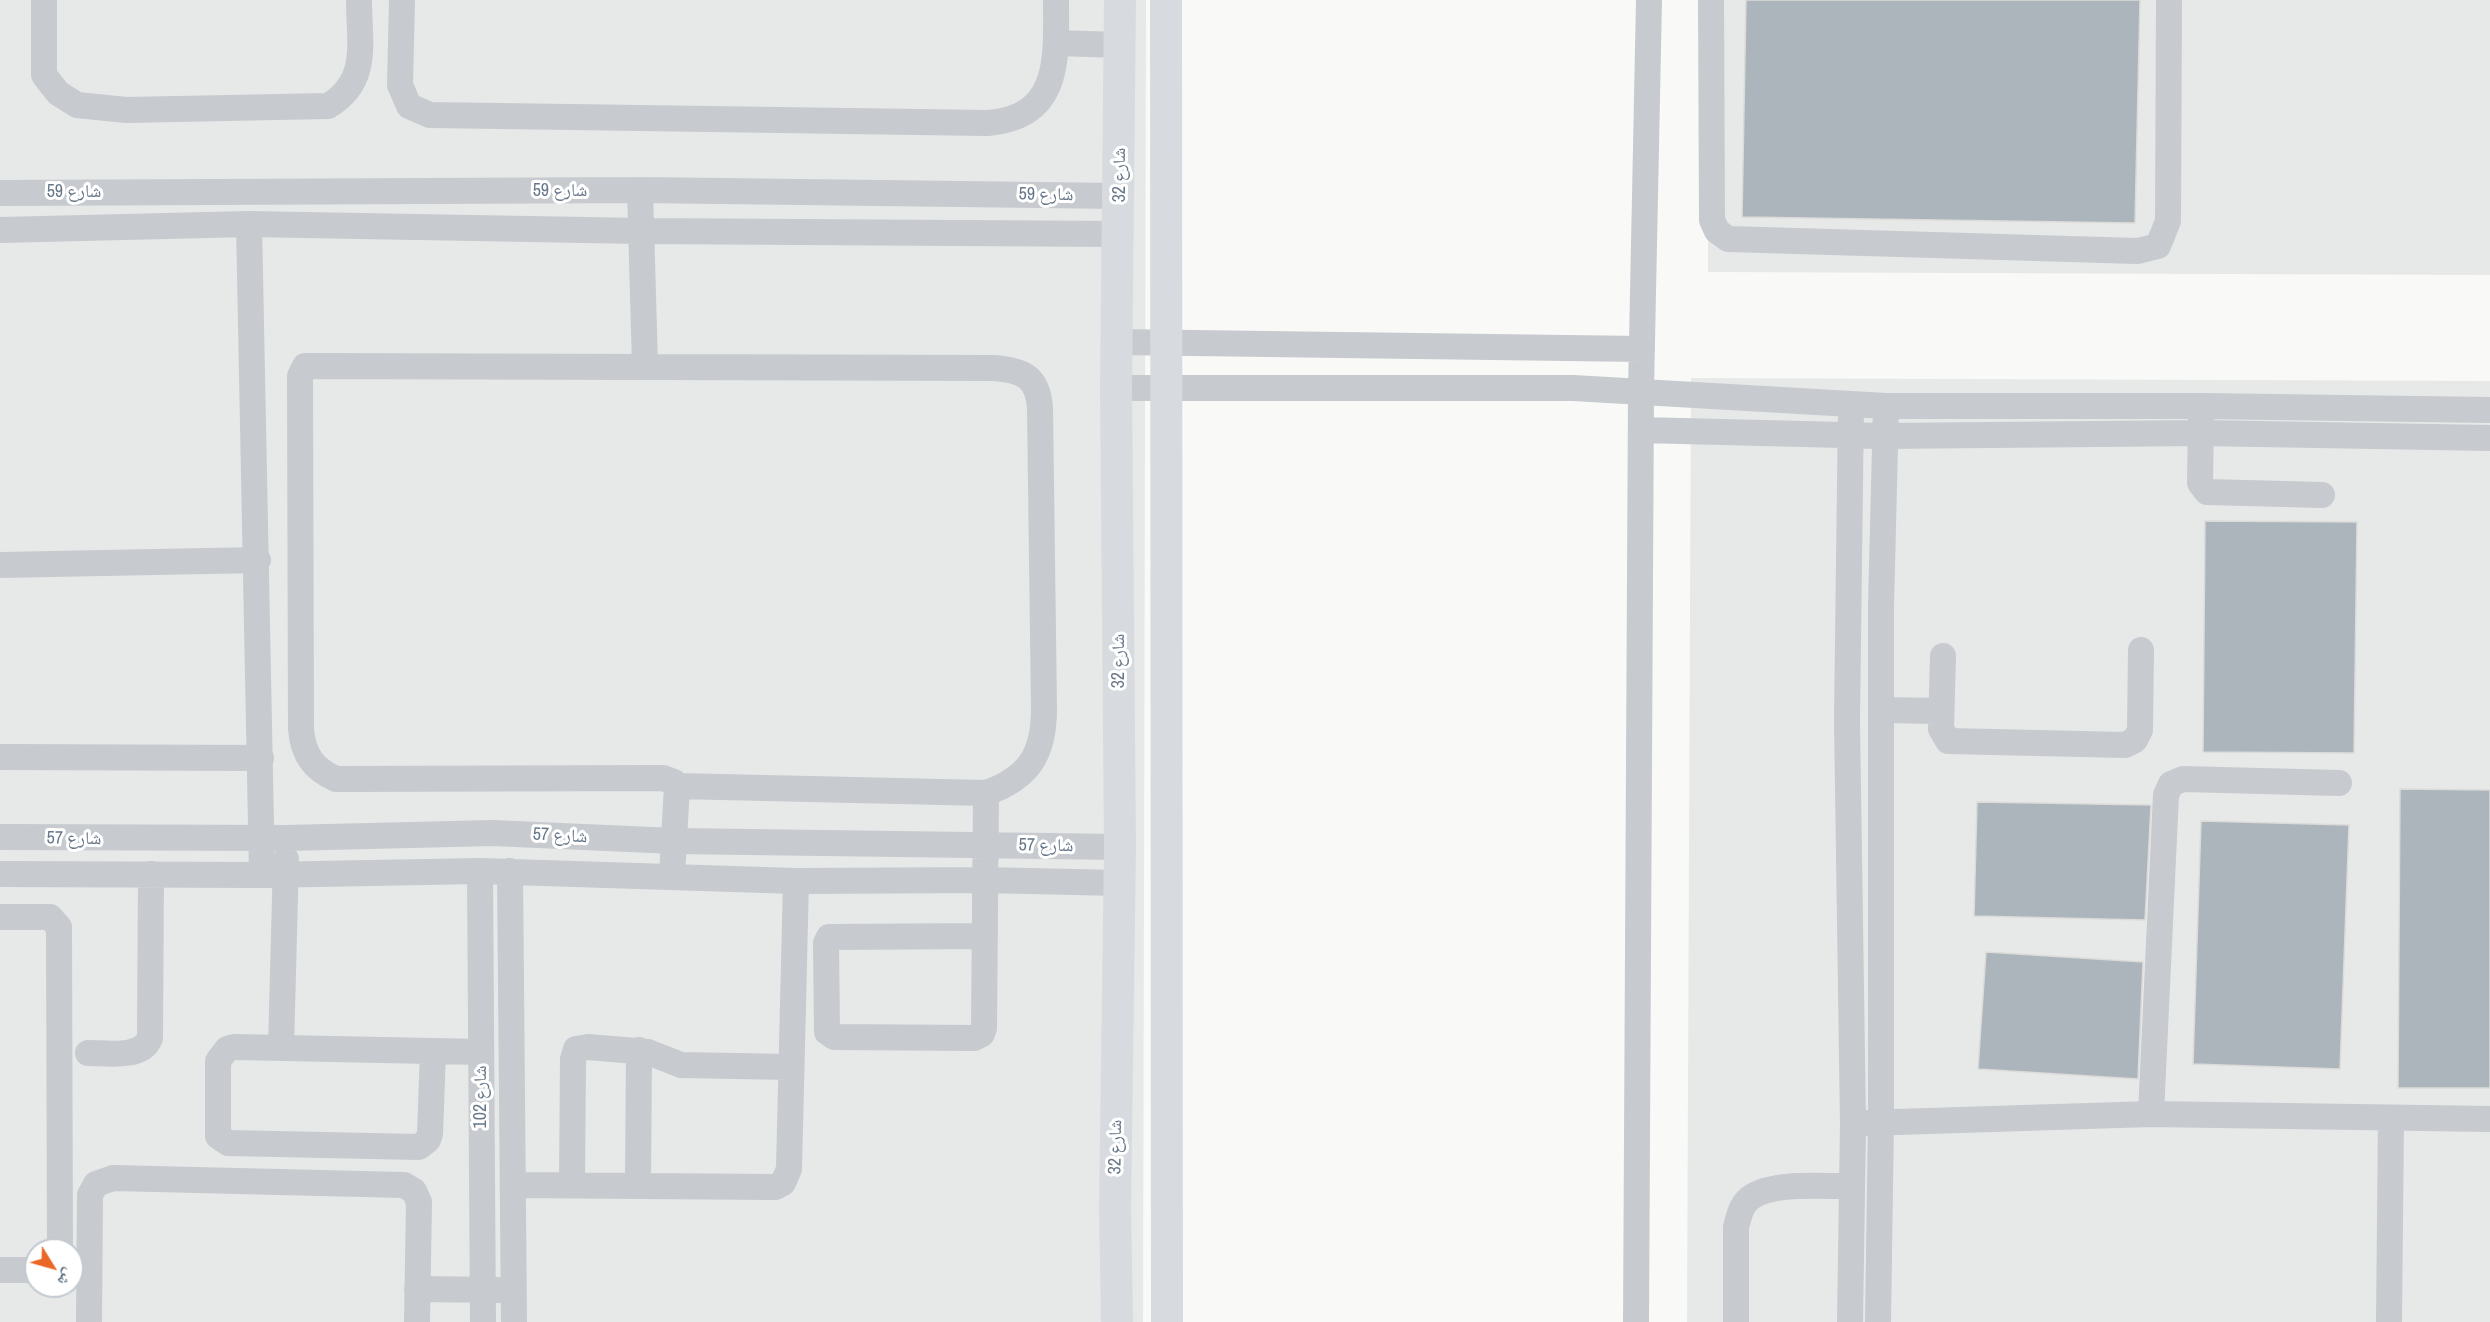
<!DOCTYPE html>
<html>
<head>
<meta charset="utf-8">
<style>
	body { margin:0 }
	#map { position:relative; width:2490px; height:1322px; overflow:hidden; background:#f9f9f7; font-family:"Archivo Narrow","Noto Naskh Arabic",sans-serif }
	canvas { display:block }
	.north { position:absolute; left:24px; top:1238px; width:60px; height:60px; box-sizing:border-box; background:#fff; border:2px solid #c2c9d0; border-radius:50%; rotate:127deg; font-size:16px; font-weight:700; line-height:24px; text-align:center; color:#677789 }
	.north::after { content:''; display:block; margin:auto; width:21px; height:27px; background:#eb6725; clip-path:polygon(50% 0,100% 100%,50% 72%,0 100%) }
</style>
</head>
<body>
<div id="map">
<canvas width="2490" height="1322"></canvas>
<div class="north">ش</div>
</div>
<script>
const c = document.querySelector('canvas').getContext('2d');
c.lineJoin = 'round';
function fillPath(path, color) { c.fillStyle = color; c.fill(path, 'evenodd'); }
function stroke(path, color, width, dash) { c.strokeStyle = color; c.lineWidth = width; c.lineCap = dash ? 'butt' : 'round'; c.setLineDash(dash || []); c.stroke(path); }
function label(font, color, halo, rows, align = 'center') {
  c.font = font + ' "Archivo Narrow","Noto Naskh Arabic",sans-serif'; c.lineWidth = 6; c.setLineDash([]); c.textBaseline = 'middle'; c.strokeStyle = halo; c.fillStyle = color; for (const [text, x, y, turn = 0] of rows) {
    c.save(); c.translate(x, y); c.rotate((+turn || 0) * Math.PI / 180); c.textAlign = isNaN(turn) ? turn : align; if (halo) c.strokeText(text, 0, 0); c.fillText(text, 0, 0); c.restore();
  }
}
const built = new Path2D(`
	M0 0H1146L1143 1322H0ZM36 1250H72V1286H36Z
	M1708 0H2490V275L1708 272Z
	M1691 378 2490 381V1322H1687Z`);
const building = new Path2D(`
	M1746 0H2140L2135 223 1742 217Z
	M2205 521 2357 522 2354 753 2203 752Z
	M2400 789 2490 790V1088H2398Z
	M1977 802 2151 805 2145 920 1974 916Z
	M2201 821 2349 825 2340 1069 2193 1064Z
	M1986 952 2143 962 2138 1079 1978 1069Z`);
const minor = new Path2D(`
	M44 0V75L58 93 77 105 126 110 328 106C370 81 359 43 359 0
	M402 0 400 85 409 106 430 115 988 123C1062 117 1056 57 1056 0
	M1711 0 1712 220 1717 231 1728 239 2138 251 2158 246 2168 221 2169 0
	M1056 43 1120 45
	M640 190 645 366
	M0 193 640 190 1120 196
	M249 224 262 875
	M0 230 249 224 641 231 1119 234
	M1117 342 1642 349
	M1116 388H1573L1886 406H2201L2490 410
	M2201 415 2200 483 2207 492 2322 495
	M1641 430 1884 436 2201 433 2490 438
	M0 565 258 560
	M1943 656 1941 729 1948 741 2125 745 2135 740 2140 730 2141 650
	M1881 710 1941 711
	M0 757 261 758
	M0 837 286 838 493 833 675 841 1120 847
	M480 871 483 1322
	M510 871 514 1322
	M0 874 262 875 480 871 796 881 985 880 1120 883
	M672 875 677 786 986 793C1029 778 1044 754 1044 709L1040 408C1038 377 1023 370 994 368L305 366 300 376 301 729C303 754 313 769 336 779L663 778 674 782 677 786
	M0 917H50L59 927 60 1250
	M985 936 829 937 826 943 827 1032 834 1037 974 1038 982 1034 984 1028 986 793
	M281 1048 286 859
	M433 1051 430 1134 428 1140 419 1147 228 1143 218 1136V1061L227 1049 234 1047 481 1052
	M88 1053C107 1053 142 1059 150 1038L151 874
	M2151 1114 2166 795 2171 784 2183 779 2339 783
	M1865 1123 2151 1114 2490 1119
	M514 1185 775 1187 783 1183 789 1169 796 881
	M572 1185 573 1059 576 1049 588 1047 648 1052 681 1065 791 1067
	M638 1185 639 1050
	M0 1270H36
	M417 1289 498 1290
	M89 1322 90 1195 96 1184 113 1178 404 1185 414 1191 419 1202 417 1322
	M1636 1322 1641 391 1649 0
	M1736 1322V1227C1739 1216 1741 1205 1750 1198 1772 1181 1825 1187 1852 1186
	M1850 1322 1853 1124 1847 720 1851 404
	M1878 1322 1881 1121V606L1886 406
	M2389 1322 2391 1119`);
const major = new Path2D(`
	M1166 0 1167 1322
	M1117 1322 1115 1209 1120 847 1116 388 1120 0`);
const streetNames = [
	["شارع 32",1120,175,-90],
	["شارع 59",560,191],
	["شارع 59",74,192],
	["شارع 59",1046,195,1],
	["شارع 32",1119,661,-90],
	["شارع 57",560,836,3],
	["شارع 57",74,839,1],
	["شارع 57",1046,846,1],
	["شارع 102",481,1097,-90],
	["شارع 32",1116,1147,-89]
];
fillPath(built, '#e7e8e8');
fillPath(building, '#adb5bc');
stroke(building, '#dbdbd9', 1.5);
stroke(minor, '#c7cace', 26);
stroke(major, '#d7dbdf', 32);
label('18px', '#677789', '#fff', streetNames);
</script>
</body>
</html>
